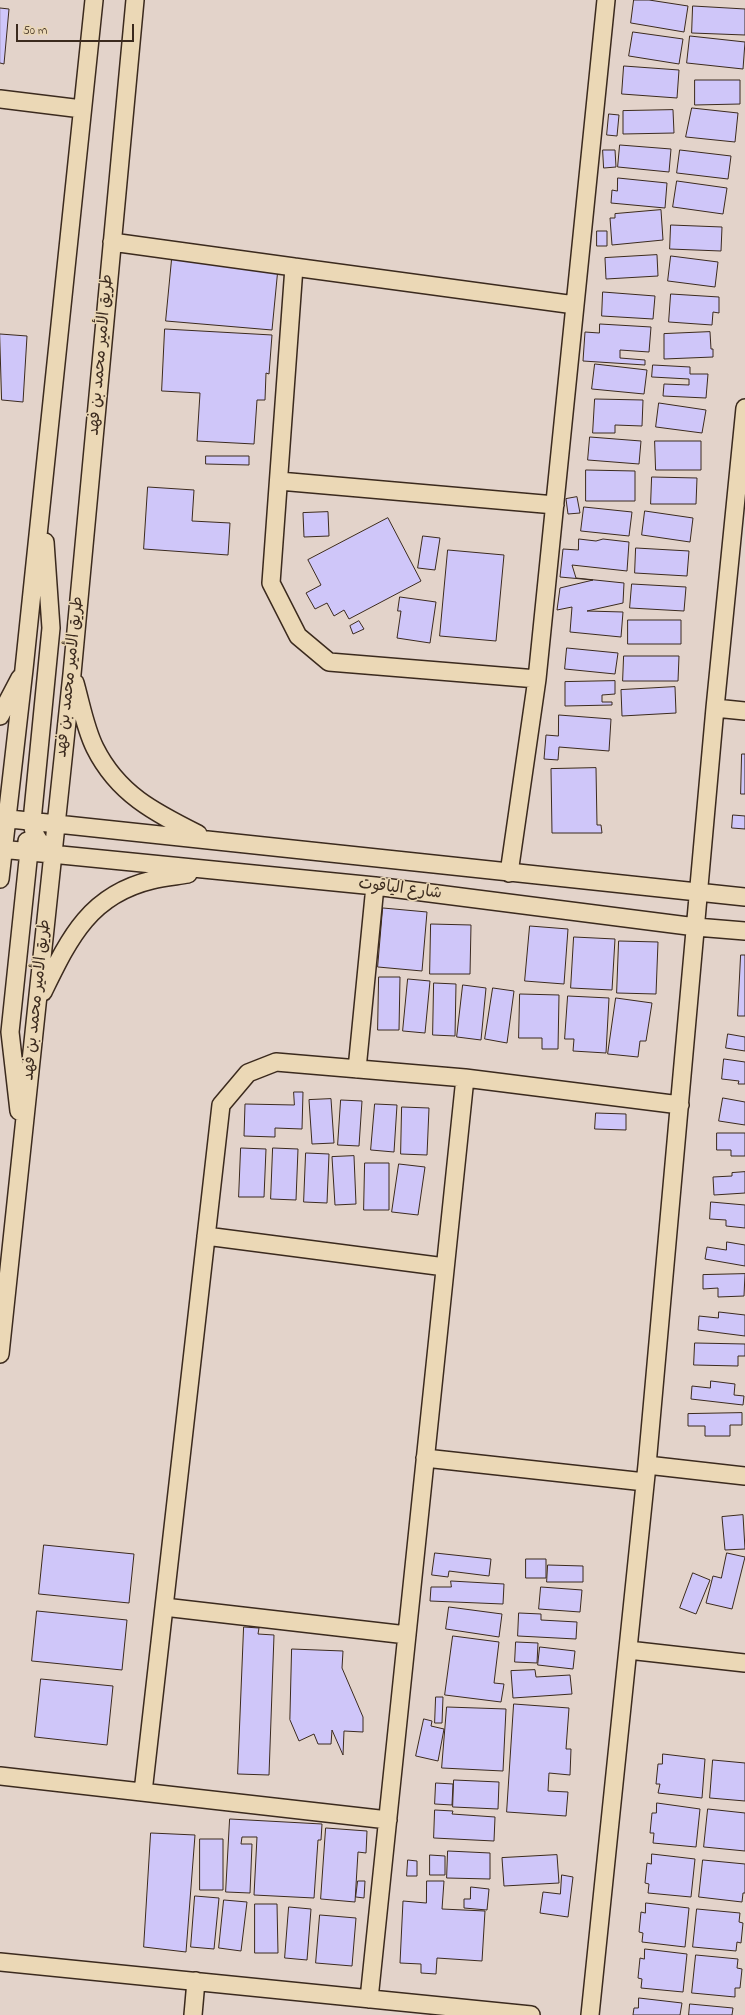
<!DOCTYPE html>
<html>
<head>
<meta charset="utf-8">
<style>
	body { margin:0 }
	#map { position:relative; width:745px; height:2015px; overflow:hidden; background:#e3d3ca; font-family:"Indie Flower",sans-serif }
	canvas { display:block }
	.scale { position:absolute; left:16px; top:24px; width:118px; height:18px; box-sizing:border-box; border:2px solid #3b2a1e; border-top:0; padding-left:5px; font-size:12px; line-height:14px; white-space:nowrap; color:#3b2a1e; -webkit-text-stroke:3px #ebd8b6; paint-order:stroke }
</style>
</head>
<body>
<div id="map">
<canvas width="745" height="2015"></canvas>
<div class="scale">50 m</div>
</div>
<script>
const c = document.querySelector('canvas').getContext('2d');
c.lineJoin = 'round';
function fillPath(path, color) { c.fillStyle = color; c.fill(path, 'evenodd'); }
function stroke(path, color, width, dash) { c.strokeStyle = color; c.lineWidth = width; c.lineCap = dash ? 'butt' : 'round'; c.setLineDash(dash || []); c.stroke(path); }
function label(font, color, halo, rows, align = 'center') {
  c.font = font + ' "Indie Flower","Playpen Sans Arabic",sans-serif'; c.lineWidth = 3; c.setLineDash([]); c.textBaseline = 'middle'; c.strokeStyle = halo; c.fillStyle = color; for (const [text, x, y, turn = 0] of rows) {
    c.save(); c.translate(x, y); c.rotate((+turn || 0) * Math.PI / 180); c.textAlign = isNaN(turn) ? turn : align; if (halo) c.strokeText(text, 0, 0); c.fillText(text, 0, 0); c.restore();
  }
}
const building = new Path2D(`
	M634 0H649L688 6 684 32 631 23Z
	M693 6 745 9V35L692 33Z
	M0 8 9 9 4 64 0 63Z
	M633 32 683 39 679 64 629 56Z
	M690 36 745 42 743 69 687 63Z
	M624 66 679 70 677 98 622 94Z
	M695 80H740V104L695 105Z
	M692 108 738 113 735 142 686 137Z
	M673 110 674 133 623 134V111Z
	M609 114 619 115 617 136 607 135Z
	M620 145 671 149 669 172 618 167Z
	M603 150H615L616 167 604 168Z
	M680 150 731 156 728 179 677 173Z
	M618 178 667 183 665 208 611 203 612 190 617 191Z
	M677 181 727 188 723 214 673 207Z
	M661 210 663 240 612 245 610 218H615V214Z
	M671 225 722 227 721 251 670 249Z
	M597 231H607V246H597Z
	M657 255 658 276 606 279 605 258Z
	M671 256 718 262 715 287 668 281Z
	M172 259 278 268 272 330 166 321Z
	M603 292 655 296 653 319 602 316Z
	M671 294 719 297V313L713 312 712 325 669 322Z
	M600 324 651 327 649 352 620 350V358L645 360V365L583 361 585 332 599 333Z
	M165 329 272 335 269 374 266 373 265 400H257L254 444 197 441 200 393 162 391Z
	M710 332 711 349H713V357L664 359V334Z
	M0 334 27 336 23 402 2 400Z
	M595 364 647 370 644 394 592 389Z
	M653 365 690 367V374H708L706 398 663 396 664 384 689 385V379L652 377Z
	M595 399 643 400 642 426 615 425V433H593Z
	M659 403 706 410 702 433 656 427Z
	M590 437 641 441 639 464 588 460Z
	M655 441H701V470H656Z
	M206 456H249V465L206 464Z
	M586 470 635 471V501H586Z
	M652 477 697 478 696 504H651Z
	M148 487 194 490 192 521 230 523 228 555 144 549Z
	M577 497 580 513 568 514 566 499Z
	M584 507 632 512 629 536 581 531Z
	M645 511 693 518 690 542 642 535Z
	M328 512 329 536 304 537 303 513Z
	M388 518 421 581 349 619 344 610 334 616 327 603 315 609 306 593 321 585 308 560Z
	M423 536 440 538 435 570 418 568Z
	M579 539 596 541 603 539 629 542 627 571 572 565 576 578 624 583 623 603 587 611 623 612 621 637 570 632 572 607 557 610 560 588 593 580 560 577 563 549 578 550Z
	M636 548 689 551 687 576 635 573Z
	M448 550 504 555 496 641 440 636Z
	M632 584 686 587 684 611 630 608Z
	M400 597 436 602 430 643 397 638 401 611H398Z
	M628 620H681V644H628Z
	M359 621 364 629 353 634 350 626Z
	M567 648 618 653 615 674 565 669Z
	M624 656H679L678 681H623Z
	M615 681V694L602 695V702H612V705L565 706V682Z
	M675 687 676 713 622 716 621 690Z
	M559 715 611 719 609 751 559 747 558 760 544 759 546 735 558 736Z
	M742 754H745V794H741Z
	M596 768 597 825H601L602 833H552L551 769Z
	M733 815 745 816V829L732 828Z
	M383 908 427 912 422 971 378 967Z
	M431 924 471 925 470 974H430Z
	M530 926 568 929 564 984 525 981Z
	M574 937 615 939 612 990 571 988Z
	M619 941 658 942 656 994 617 993Z
	M741 955H745V1016H738Z
	M379 977H400L399 1030H378Z
	M408 979 430 981 425 1033 403 1031Z
	M434 983 456 984 455 1036 433 1035Z
	M463 985 486 988 481 1040 457 1037Z
	M493 988 514 991 507 1043 485 1039Z
	M520 994 559 995 558 1049H542V1038H519Z
	M568 996 609 998 606 1053 573 1051 574 1039H565Z
	M616 998 652 1003 646 1041H640L638 1057 608 1054Z
	M728 1034 745 1037V1051L726 1048Z
	M724 1059 745 1062V1084H738L739 1081 722 1079Z
	M294 1092H303L302 1129 275 1128V1137L244 1136 245 1104 294 1105Z
	M723 1098 745 1102V1125L719 1121Z
	M331 1099 334 1143 312 1144 309 1100Z
	M341 1100 362 1101 359 1146 338 1145Z
	M375 1104 397 1105 394 1152 371 1150Z
	M402 1107 429 1108 427 1155 401 1154Z
	M596 1113 626 1114V1130L595 1129Z
	M717 1133H745V1156H731V1150H717Z
	M241 1148 266 1149 264 1197H239Z
	M273 1148 298 1149 296 1200 271 1199Z
	M306 1153 329 1154 327 1203 304 1202Z
	M354 1156 356 1204 335 1205 332 1157Z
	M365 1163H389V1210H364Z
	M399 1164 425 1167 418 1215 392 1212Z
	M745 1172V1193L714 1195 713 1177 732 1176V1173Z
	M711 1202 745 1205V1228L726 1226V1220L710 1219Z
	M727 1242 745 1245V1266L705 1259 707 1247 726 1250Z
	M745 1274 744 1296 718 1297V1288L703 1289V1275Z
	M719 1312 745 1315V1336L698 1330 699 1316 718 1318Z
	M695 1343 745 1344V1356H738V1366L694 1365Z
	M711 1381 735 1384 734 1395 744 1396 743 1405 691 1399 692 1386 710 1388Z
	M742 1413V1425H730V1436H705V1426H688V1414Z
	M743 1515 745 1549 725 1550 722 1517Z
	M44 1545 134 1554 129 1603 39 1594Z
	M435 1553 491 1559 489 1576 449 1571 448 1577 432 1575Z
	M727 1553 745 1557 732 1609 706 1603 713 1576 721 1578Z
	M526 1559H546V1578H526Z
	M548 1565 583 1566V1582H547Z
	M693 1573 710 1580 696 1614 680 1608Z
	M451 1581 504 1584 503 1604 430 1601 431 1587H451Z
	M541 1587 582 1590 580 1612 539 1609Z
	M449 1607 502 1614 499 1637 446 1629Z
	M37 1611 127 1620 122 1670 32 1661Z
	M519 1613 541 1614V1620L577 1622 576 1639 518 1636Z
	M244 1627 259 1628 258 1634 274 1635 269 1775 238 1774Z
	M453 1636 499 1642 494 1683 504 1684 501 1702 445 1695Z
	M516 1642 538 1643 537 1663 515 1662Z
	M540 1647 575 1651 573 1669 538 1665Z
	M292 1649 343 1651 342 1668 363 1717V1732L344 1731 343 1755 332 1730 331 1744H318L314 1734 299 1741 290 1720Z
	M535 1670 536 1677 570 1675 572 1694 513 1698 511 1671Z
	M41 1679 113 1686 107 1745 35 1737Z
	M436 1697H443L442 1723H435Z
	M514 1704 569 1708 566 1749H571L570 1775 549 1773 548 1791 568 1792 566 1816 507 1812Z
	M447 1707 506 1709 503 1771 442 1768Z
	M424 1719 432 1721 431 1726 444 1729 438 1761 416 1756Z
	M663 1754 705 1759 702 1798 658 1793 660 1784H656L658 1764H662Z
	M713 1760 745 1763V1801L710 1798Z
	M454 1780 499 1782 498 1809 453 1807Z
	M436 1783 453 1784 452 1805 435 1804Z
	M657 1803 700 1809 696 1847 653 1843 654 1833H650L652 1813H656Z
	M708 1809 745 1813V1851L704 1847Z
	M435 1810 453 1811 452 1814 495 1817 494 1841 434 1838Z
	M230 1819 322 1824 321 1840H318L314 1898 254 1895 257 1837H242L241 1844H252L250 1893 226 1892Z
	M326 1828 367 1831 366 1853 358 1852 355 1902 321 1899Z
	M151 1833 195 1835 186 1952 144 1947Z
	M200 1839H223V1890H200Z
	M448 1851 490 1853V1879L447 1878Z
	M652 1854 695 1859 691 1897 648 1893 649 1884 645 1883 647 1863 651 1864Z
	M430 1855 445 1856V1875H430Z
	M557 1855 559 1883 504 1886 502 1858Z
	M408 1860 417 1861V1876H407Z
	M703 1860 745 1864V1893H743L742 1902 699 1897Z
	M562 1875 573 1877 568 1917 540 1913 543 1892 560 1894Z
	M358 1881H365L364 1898 356 1897Z
	M427 1881H444L442 1909 485 1911 482 1961 437 1958 436 1974 421 1973V1964L400 1963 403 1901 426 1903Z
	M471 1887 489 1889 487 1910 464 1908V1899H470Z
	M195 1896 219 1898 214 1949 191 1947Z
	M224 1900 247 1902 241 1951 219 1948Z
	M646 1903 689 1908 685 1947 642 1942 643 1933 639 1932 641 1912 645 1913Z
	M255 1904H277L278 1953H255Z
	M289 1907 311 1909 307 1960 285 1958Z
	M697 1909 740 1913 739 1922 743 1923 741 1943 737 1942 736 1951 693 1947Z
	M320 1915 356 1918 352 1966 316 1963Z
	M645 1949 687 1954 683 1992 641 1988 642 1979 638 1978 640 1958 644 1959Z
	M696 1955 738 1959 737 1968 742 1969 740 1988H735V1997L692 1993Z
	M639 1998 682 2003 680 2015H633L634 2008H638Z
	M690 2004 733 2008 732 2015H689Z`);
const minor = new Path2D(`
	M0 99 82 109
	M112 242 294 267
	M279 481 555 505
	M45 542 51 628 32 821C33 836 40 846 54 853
	M537 679 329 662 298 636 271 583 294 267 575 305
	M75 683C81 704 85 728 95 748 118 794 154 812 198 834
	M715 708 745 711
	M0 716 20 678
	M0 818 745 897
	M0 849 375 886 696 927 745 931
	M509 873 537 679 606 0
	M0 879 24 669 94 0
	M43 992C69 939 89 895 152 880 164 877 176 876 188 874
	M357 1069 375 886
	M19 1111 10 1032 29 851 27 841
	M206 1236 445 1267
	M0 1354 72 674 135 0
	M425 1458 645 1482
	M647 1465 745 1476
	M164 1607 407 1635
	M628 1650 745 1663
	M0 1776 388 1820
	M143 1792 221 1105 248 1073 276 1062 465 1078 680 1105
	M0 1962 531 2015
	M369 1999 465 1078
	M193 2015 196 1981
	M590 2015 647 1465 715 708 745 408`);
const streetNames = [
	["طريق الأمير محمد بن فهد",102,355,-85],
	["طريق الأمير محمد بن فهد",71,677,-84],
	["شارع الياقوت",400,890,7],
	["طريق الأمير محمد بن فهد",38,1000,-84]
];
fillPath(building, '#cfc6f9');
stroke(building, '#3b2a1e', 1);
stroke(minor, '#3b2a1e', 20);
stroke(minor, '#ebd8b6', 17);
label('16px', '#3b2a1e', '#ebd8b6', streetNames);
</script>
</body>
</html>
